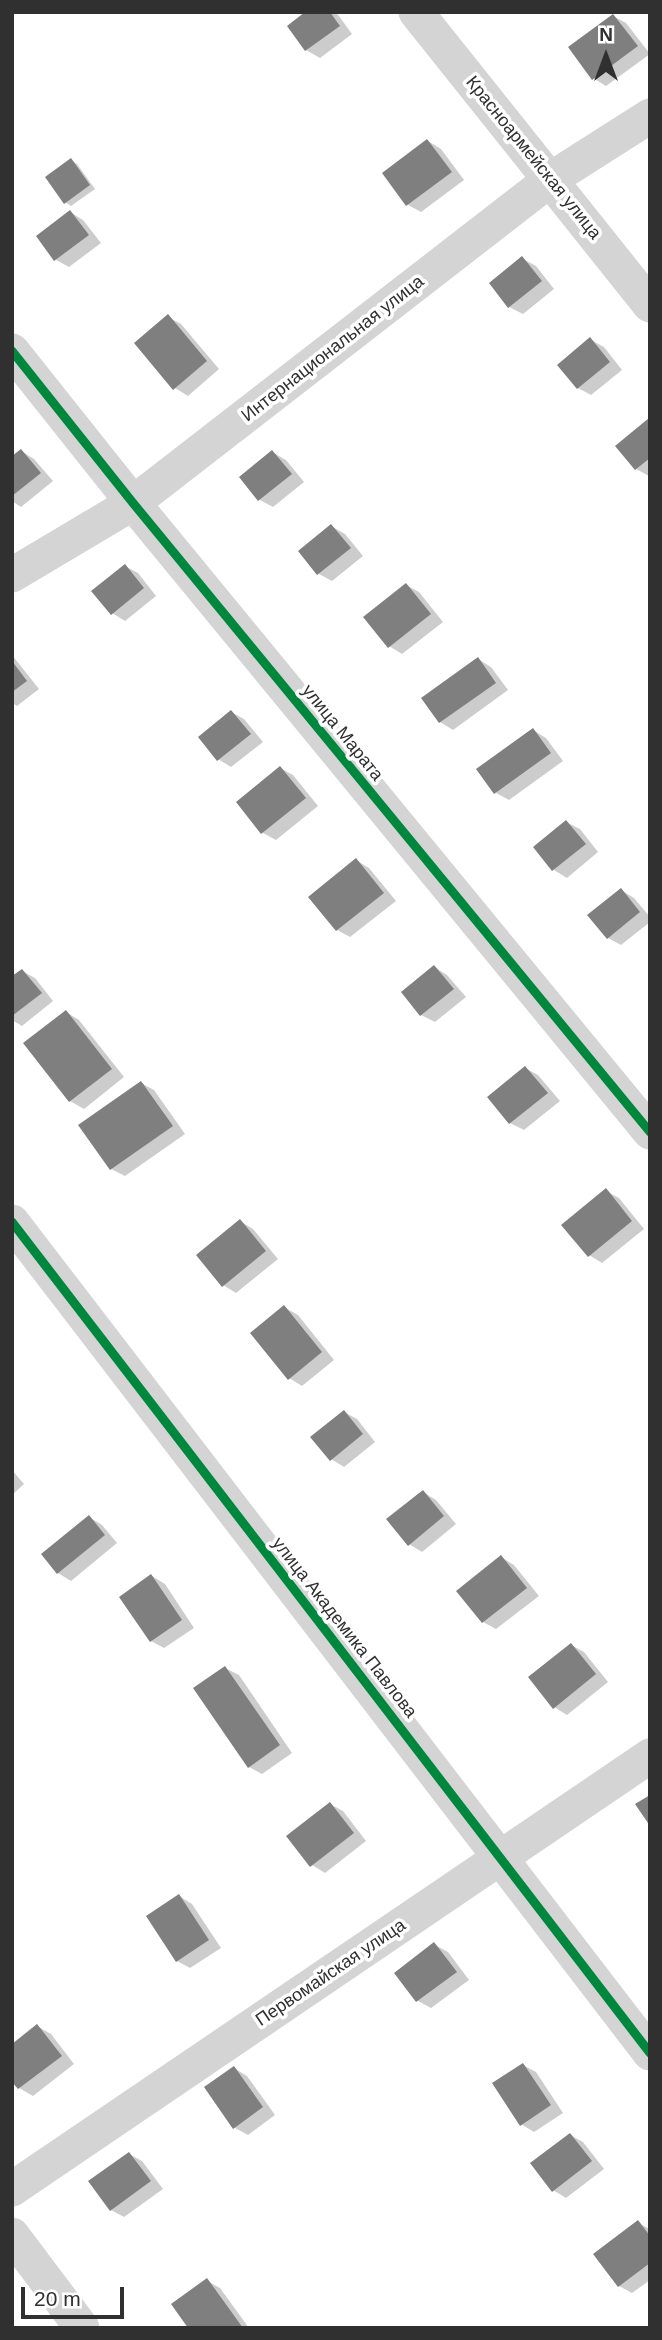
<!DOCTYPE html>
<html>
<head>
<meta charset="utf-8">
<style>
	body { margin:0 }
	#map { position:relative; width:662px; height:2340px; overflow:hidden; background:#fff; font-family:Arial,sans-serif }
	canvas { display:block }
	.frame { position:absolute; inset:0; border:14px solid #303030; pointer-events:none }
	.north { position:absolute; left:571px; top:21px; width:70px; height:70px; -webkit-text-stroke:5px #fff; paint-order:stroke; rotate:0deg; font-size:19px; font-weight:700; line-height:28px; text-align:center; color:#303030 }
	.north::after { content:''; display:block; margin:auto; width:24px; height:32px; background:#303030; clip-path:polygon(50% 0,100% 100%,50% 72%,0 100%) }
	.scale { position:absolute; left:21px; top:2287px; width:103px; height:32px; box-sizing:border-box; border:4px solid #303030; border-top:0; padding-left:9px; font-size:21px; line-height:24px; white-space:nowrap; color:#303030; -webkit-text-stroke:5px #fff; paint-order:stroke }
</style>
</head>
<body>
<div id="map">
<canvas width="662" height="2340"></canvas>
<div class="frame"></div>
<div class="north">N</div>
<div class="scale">20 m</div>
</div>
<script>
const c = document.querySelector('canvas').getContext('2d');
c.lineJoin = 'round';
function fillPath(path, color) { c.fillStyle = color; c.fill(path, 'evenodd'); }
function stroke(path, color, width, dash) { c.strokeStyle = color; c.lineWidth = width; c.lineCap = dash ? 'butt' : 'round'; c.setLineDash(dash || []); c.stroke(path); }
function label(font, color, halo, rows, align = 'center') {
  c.font = font + ' Arial,sans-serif'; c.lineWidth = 7; c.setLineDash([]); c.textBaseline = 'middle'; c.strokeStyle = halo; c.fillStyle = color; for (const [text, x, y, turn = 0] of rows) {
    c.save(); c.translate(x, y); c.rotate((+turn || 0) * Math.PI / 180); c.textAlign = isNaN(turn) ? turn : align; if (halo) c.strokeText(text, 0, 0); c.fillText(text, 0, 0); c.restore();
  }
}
const shadow = new Path2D(`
	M308 12H336L352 34 320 58 306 50 289 27Z
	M613 16 626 23 650 54 606 86 593 78Z
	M428 141 441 149 464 180 421 212 408 205Z
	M71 160 77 164 95 189 71 206 65 202Z
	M70 212 83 220 101 243 69 267 56 260Z
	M523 259 536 266 554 289 523 314 509 307Z
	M168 317 181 324 219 369 188 396 175 388Z
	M591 340 604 347 622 370 591 395 578 388Z
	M649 421H650L649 476 636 469Z
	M21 451 34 459 53 481 21 507 12 501V458Z
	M272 452 286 460 304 482 273 507 260 500 241 477Z
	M331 526 345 534 363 556 332 581 319 574 300 551Z
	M125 566 138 573 156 596 125 621 112 613Z
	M406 585 419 592 443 622 402 654 389 646Z
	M12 655 39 689 17 706 12 703Z
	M478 659 491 667 508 690 453 730 440 722Z
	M231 712 244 719 263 742 231 767 218 759Z
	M533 730 546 738 563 761 509 800 496 793Z
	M280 768 293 775 318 806 276 840 263 833 238 802Z
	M566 822 580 829 598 852 567 878 554 870 535 847Z
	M356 860 369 868 396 901 350 937 337 930Z
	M621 890 634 898 650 917V922L621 945 608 938Z
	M434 967 447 975 466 997 435 1022 421 1015Z
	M22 971 35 978 53 1001 22 1026 12 1020V978Z
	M66 1012 79 1020 124 1077 84 1109 70 1101 25 1043Z
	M525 1068 538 1075 560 1101 524 1130 510 1123Z
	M141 1083 154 1090 185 1134 125 1176 111 1169Z
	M606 1191 619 1198 644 1229 602 1263 589 1255Z
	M240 1221 253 1229 278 1259 236 1293 223 1285Z
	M284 1307 298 1315 334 1360 302 1386 289 1378Z
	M344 1412 357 1419 375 1442 344 1467 331 1459Z
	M12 1470 24 1484 12 1495Z
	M423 1492 436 1500 456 1524 422 1552 409 1544Z
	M89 1517 102 1525 117 1543 71 1581 58 1573Z
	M501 1557 514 1565 539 1596 496 1629 483 1622Z
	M152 1576 165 1584 194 1628 164 1648 151 1641Z
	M571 1645 584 1652 608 1682 567 1715 554 1707Z
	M225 1668 239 1675 292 1753 262 1774 249 1767Z
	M330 1804 343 1811 366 1841 325 1873 312 1865Z
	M179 1896 192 1904 221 1948 190 1968 177 1961Z
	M435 1945 448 1952 469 1980 431 2008 418 2001 396 1973Z
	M37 2026 51 2034 74 2064 33 2096 19 2088 12 2079Z
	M523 2065 536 2072 563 2113 534 2132 521 2124Z
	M234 2068 247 2076 275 2115 248 2135 235 2128Z
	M570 2135 583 2142 604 2169 566 2198 553 2190Z
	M129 2154 142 2161 163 2189 124 2217 111 2210Z
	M638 2223 650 2229V2280L632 2293 619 2286Z
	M207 2281 220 2288 249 2328H190Z`);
const building = new Path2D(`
	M305 12H330L340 26 305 51 287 26Z
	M613 14 638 46 592 80 568 47Z
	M427 139 452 172 406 206 382 173Z
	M71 158 90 185 64 204 45 177Z
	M70 210 89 235 54 261 36 236Z
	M522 256 542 281 508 308 489 283Z
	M168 314 207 361 173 390 134 343Z
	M590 337 610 362 577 389 557 365Z
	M649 418 650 458 635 470 615 446Z
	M21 449 41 473 12 496V456Z
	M272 450 292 474 258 501 239 477Z
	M331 524 351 548 317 575 298 551Z
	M125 564 144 588 111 615 91 591Z
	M406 583 431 614 388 648 363 617Z
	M478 657 496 683 439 723 421 698Z
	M12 661 27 681 12 692Z
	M231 710 251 734 217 761 198 737Z
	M533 728 551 753 494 794 476 769Z
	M280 766 306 798 261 834 236 802Z
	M566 820 586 844 552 871 533 847Z
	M356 858 384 893 336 931 308 897Z
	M621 888 640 912 607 939 587 915Z
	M434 965 454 989 420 1016 401 992Z
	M22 969 42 993 12 1016V976Z
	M66 1010 112 1069 69 1102 23 1043Z
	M525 1066 548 1093 509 1124 487 1097Z
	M141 1081 173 1126 110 1170 78 1125Z
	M606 1188 632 1221 588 1257 561 1225Z
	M240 1219 266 1251 222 1287 196 1255Z
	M284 1305 322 1352 288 1380 250 1333Z
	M344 1410 363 1434 330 1461 310 1437Z
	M423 1490 444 1516 408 1546 386 1519Z
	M89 1515 105 1535 57 1574 41 1554Z
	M501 1555 527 1588 482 1623 456 1591Z
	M151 1574 182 1620 150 1642 119 1597Z
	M571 1643 596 1674 553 1709 528 1677Z
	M225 1666 280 1745 248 1768 193 1688Z
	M650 1795V1826L635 1804Z
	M330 1802 354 1833 310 1867 286 1836Z
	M179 1894 209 1940 176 1962 146 1916Z
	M434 1942 457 1972 416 2002 394 1973Z
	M37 2024 62 2056 18 2089 12 2082V2044Z
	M523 2063 551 2105 520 2126 492 2083Z
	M234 2066 263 2107 233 2129 204 2087Z
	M570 2133 592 2161 552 2192 530 2163Z
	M129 2152 151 2181 110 2211 88 2181Z
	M638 2220 650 2236V2263L618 2287 593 2254Z
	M207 2278 243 2328H188L171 2304Z`);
const minor = new Path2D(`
	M416 12 650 305
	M12 351 133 503 650 1132
	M12 575 133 503 551 179 650 116
	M12 1222 650 2053
	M12 2189 650 1756
	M12 2235 82 2328`);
const cycleway = new Path2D(`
	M12 351 133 503 650 1132
	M12 1222 650 2053`);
const streetNames = [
	["Красноармейская улица",533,158,51],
	["Интернациональная улица",333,349,-38],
	["улица Марата",342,733,51],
	["улица Академика Павлова",344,1628,52],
	["Первомайская улица",331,1973,-34]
];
fillPath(shadow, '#0003');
fillPath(building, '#7f7f7f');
stroke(minor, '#d4d4d4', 35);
stroke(cycleway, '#00873e', 9);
label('18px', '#303030', '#fff', streetNames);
</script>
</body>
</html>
